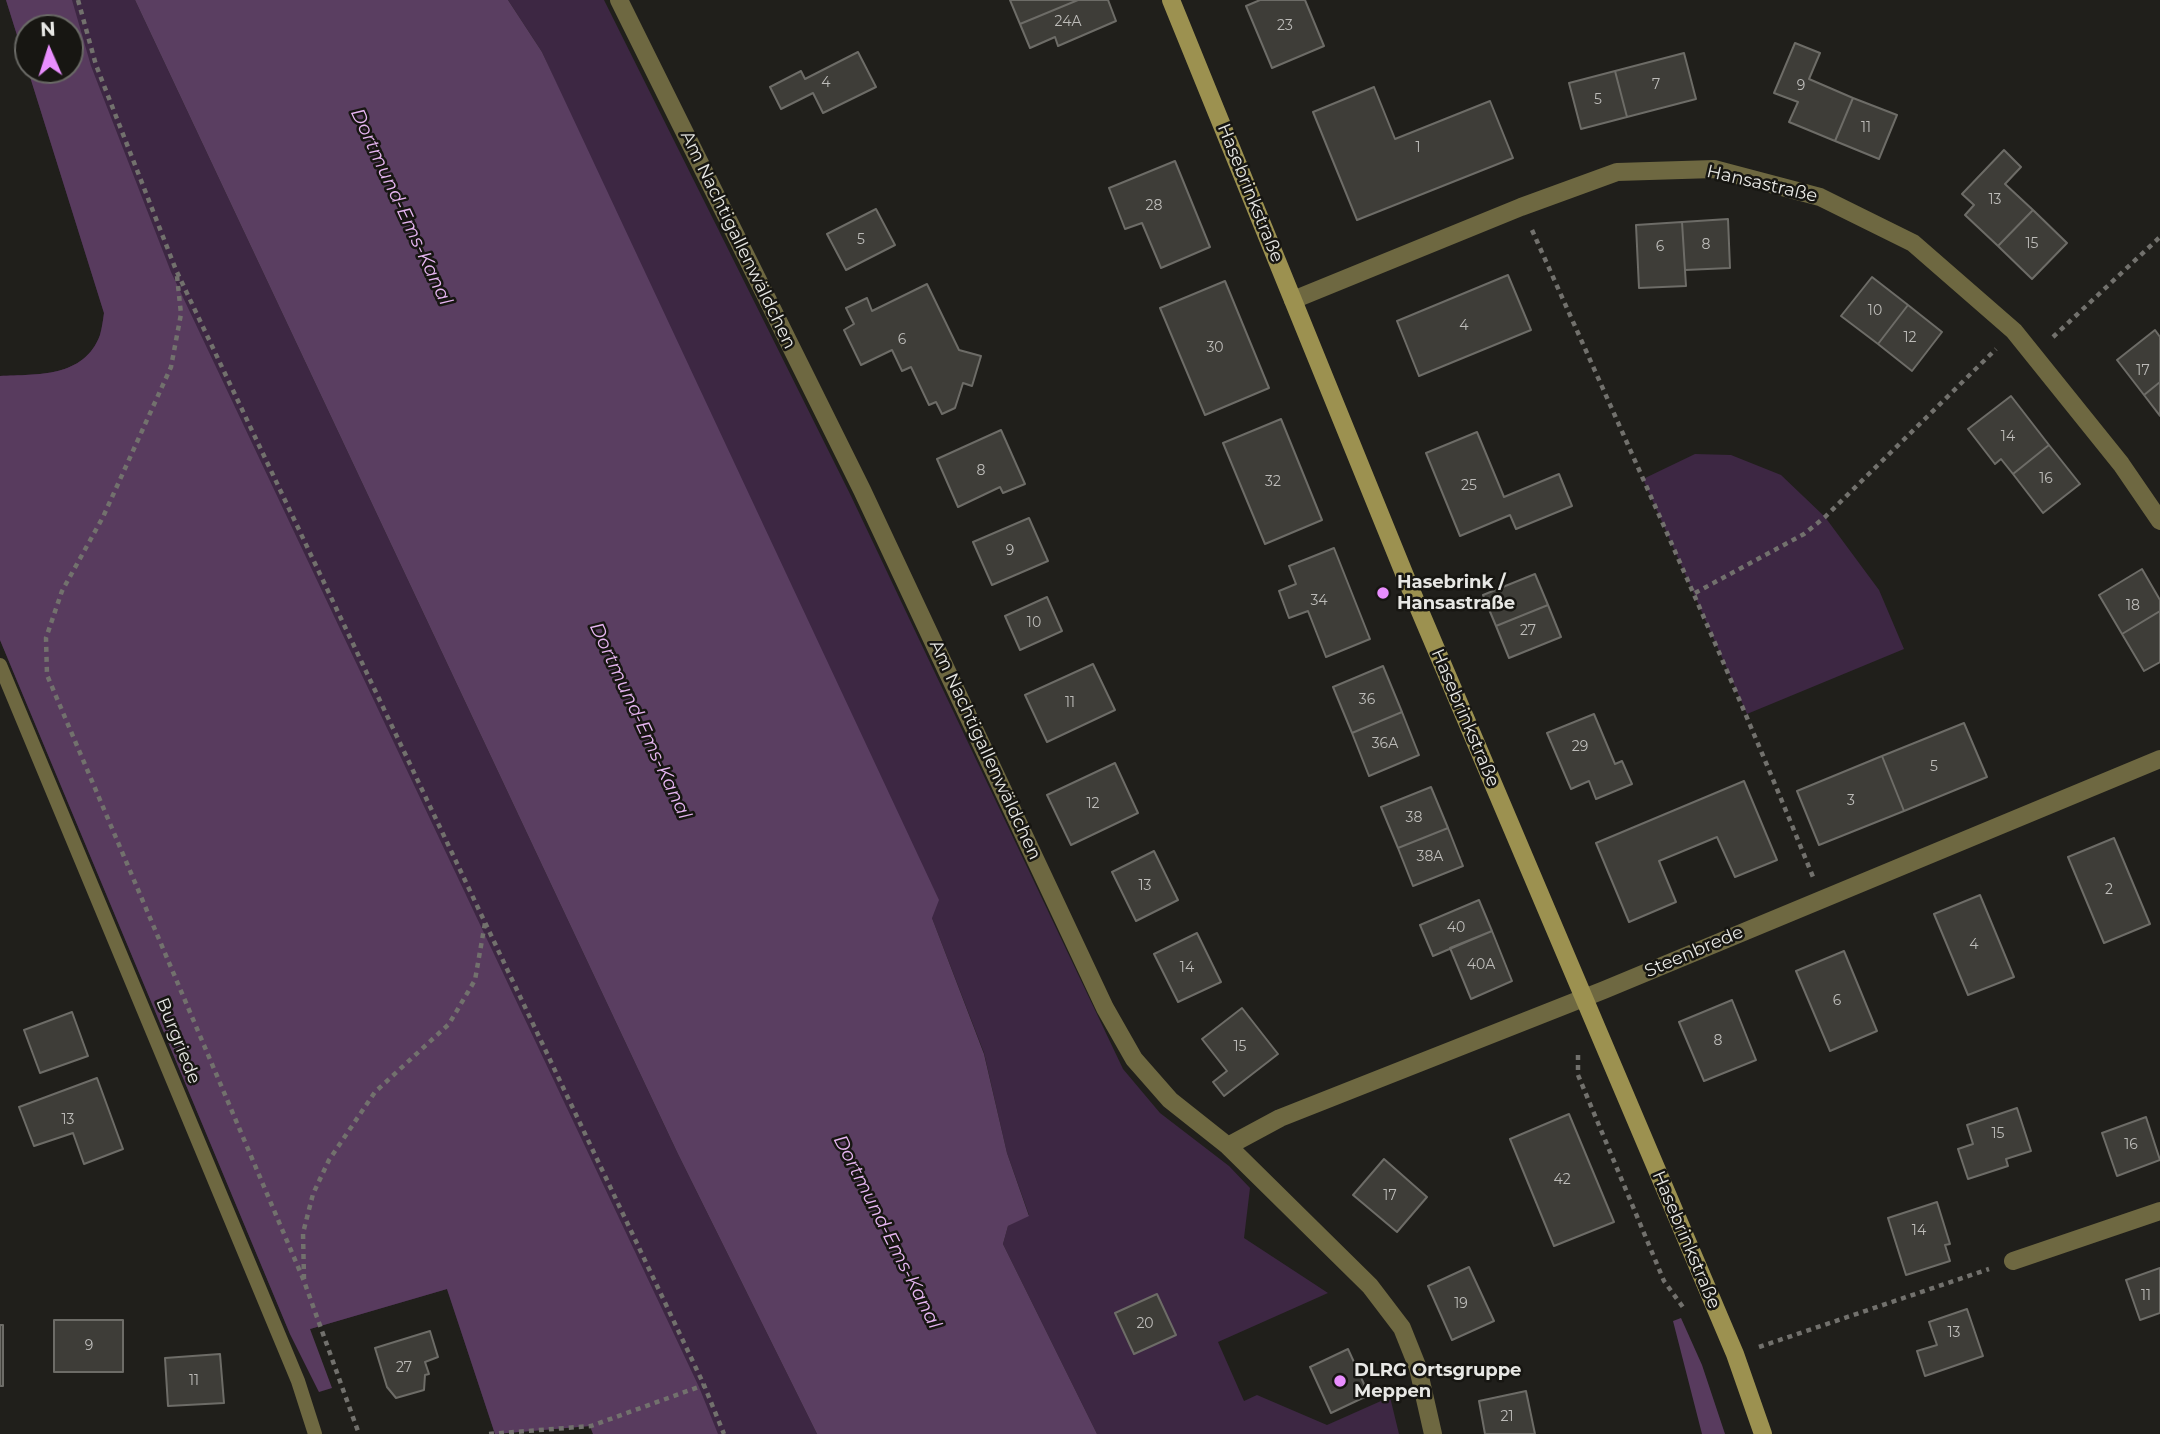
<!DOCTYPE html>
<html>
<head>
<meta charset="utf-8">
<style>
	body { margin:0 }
	#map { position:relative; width:2160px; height:1434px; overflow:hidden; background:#201f1b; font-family:Montserrat,sans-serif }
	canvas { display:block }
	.north { position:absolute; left:14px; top:14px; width:70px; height:70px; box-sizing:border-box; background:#171612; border:2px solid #6a6a66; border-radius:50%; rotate:357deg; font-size:19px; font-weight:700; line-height:28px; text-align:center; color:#e7e7e4 }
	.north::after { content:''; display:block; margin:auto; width:24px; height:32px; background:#e98efe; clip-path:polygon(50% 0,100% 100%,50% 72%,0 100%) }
</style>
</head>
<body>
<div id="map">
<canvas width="2160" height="1434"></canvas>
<div class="north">N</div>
</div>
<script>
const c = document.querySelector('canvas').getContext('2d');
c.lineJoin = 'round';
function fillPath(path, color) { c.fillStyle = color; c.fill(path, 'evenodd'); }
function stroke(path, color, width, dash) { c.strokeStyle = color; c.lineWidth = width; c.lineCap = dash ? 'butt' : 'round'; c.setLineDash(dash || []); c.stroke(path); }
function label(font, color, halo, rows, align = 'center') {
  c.font = font + ' Montserrat,sans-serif'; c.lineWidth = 5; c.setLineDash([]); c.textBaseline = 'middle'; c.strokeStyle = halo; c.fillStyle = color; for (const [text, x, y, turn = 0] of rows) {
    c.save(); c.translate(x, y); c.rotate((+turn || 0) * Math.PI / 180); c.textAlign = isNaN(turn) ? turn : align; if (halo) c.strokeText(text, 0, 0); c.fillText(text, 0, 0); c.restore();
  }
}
const green = new Path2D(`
	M6 0H135L677 1152 817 1434H593L590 1426 495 1434 447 1289 310 1329 319 1392 290 1334 0 640V376C37 374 84 378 100 335 102 328 103 320 104 313ZM28 28H70V70H28Z
	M508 0H604L851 496 1123 1069 1160 1113 1229 1166 1250 1188 1244 1238 1328 1293 1218 1342 1244 1401 1257 1395 1327 1425 1390 1397 1399 1434H1097L1003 1244 1008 1226 1029 1215 1007 1153 984 1053 932 918 542 52Z
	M1695 454 1731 455 1781 475 1825 517 1879 590 1904 649 1747 714 1643 479Z`);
const forest = new Path2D(`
	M6 0H72L91 66 171 272 699 1387 718 1434H593L590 1426 495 1434 447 1289 310 1329 332 1388 319 1392 290 1334 0 640V376C37 374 84 378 100 335 102 328 103 320 104 313ZM70 28V70H28V28Z
	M1681 1318 1702 1365 1725 1434H1702L1673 1321Z`);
const water = new Path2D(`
	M135 0H508L542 52 939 900 932 918 984 1054 1007 1153 1029 1216 1008 1226 1003 1244 1097 1434H817L677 1152Z`);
const building = new Path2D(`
	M1010 0H1078L1020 24Z
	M1078 0H1108L1116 21 1058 46 1055 37 1030 48 1020 24Z
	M1260 0H1305L1324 46 1272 68 1246 6Z
	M1795 43 1820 53 1809 79 1853 98 1835 141 1789 122 1798 102 1774 93Z
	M858 52 876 87 823 113 813 93 781 109 770 87 801 71 805 79Z
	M1684 53 1696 99 1627 117 1615 71Z
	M1615 71 1627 117 1581 129 1569 83Z
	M1374 87 1395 139 1490 101 1513 158 1357 220 1313 112Z
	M1853 98 1897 115 1879 159 1835 141Z
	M2004 150 2021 167 2005 184 2033 210 1998 246 1965 215 1974 205 1962 194Z
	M1175 161 1210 247 1161 268 1142 223 1125 229 1109 188Z
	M876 209 895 245 846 270 827 234Z
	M2033 210 2067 243 2032 279 1998 246Z
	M1728 219 1730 268 1685 270 1682 222Z
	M1682 222 1686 286 1639 288 1636 225Z
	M1508 275 1531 330 1419 376 1397 321Z
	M1872 277 1908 305 1878 344 1841 316Z
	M1225 281 1269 388 1205 415 1160 308Z
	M927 284 959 350 981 356 972 386 963 383 955 408 942 414 936 402 929 405 911 367 902 371 892 350 861 365 844 330 854 324 846 308 867 298 872 311Z
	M1908 305 1942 332 1912 371 1878 344Z
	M2155 330 2160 337V382L2144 395 2117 360Z
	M2160 382V416L2144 395Z
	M2011 396 2049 445 2013 474 2001 459 1995 464 1968 429Z
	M1281 419 1322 520 1265 544 1223 443Z
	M1001 430 1025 484 1003 493 1000 487 958 507 937 459Z
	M1477 432 1504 497 1559 474 1572 506 1516 529 1510 515 1460 536 1426 453Z
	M2049 445 2080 484 2043 513 2013 474Z
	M1029 518 1048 561 992 585 973 542Z
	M1334 548 1370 639 1326 657 1308 611 1289 618 1279 591 1296 584 1289 566Z
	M2142 569 2160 600V611L2122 634 2099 595Z
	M1535 574 1548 605 1496 626 1483 595Z
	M1047 597 1062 631 1020 650 1005 616Z
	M1548 605 1561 637 1509 658 1496 626Z
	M2160 611V662L2144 671 2122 634Z
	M1093 664 1115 710 1047 742 1025 695Z
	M1383 666 1402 712 1352 733 1333 687Z
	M1402 712 1419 755 1369 776 1352 733Z
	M1594 714 1615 764 1622 761 1632 784 1596 799 1589 781 1571 789 1547 733Z
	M1964 723 1987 777 1904 811 1882 756Z
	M1882 756 1904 811 1819 845 1797 791Z
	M1115 763 1138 813 1071 845 1047 795Z
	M1744 781 1777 860 1735 877 1717 837 1659 861 1676 902 1629 922 1596 843Z
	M1431 787 1448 828 1398 848 1381 807Z
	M1448 828 1463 866 1413 886 1398 848Z
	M2114 838 2150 924 2104 943 2068 857Z
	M1154 851 1178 900 1136 921 1112 872Z
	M1980 895 2014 977 1968 995 1934 914Z
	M1479 900 1492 931 1433 956 1420 925Z
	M1492 931 1512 981 1471 999 1450 948Z
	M1197 933 1221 982 1178 1002 1154 954Z
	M1844 951 1877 1031 1830 1051 1796 971Z
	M1732 1000 1756 1060 1704 1081 1679 1022Z
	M1242 1008 1278 1054 1224 1096 1213 1082 1227 1071 1202 1039Z
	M72 1012 88 1056 40 1073 24 1030Z
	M97 1078 123 1149 84 1164 73 1133 34 1146 19 1107Z
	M2017 1108 2031 1151 2006 1159 2008 1166 1968 1179 1958 1149 1973 1144 1967 1125Z
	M1569 1114 1614 1222 1554 1246 1510 1139Z
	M2146 1117 2160 1160 2117 1176 2102 1133Z
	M1384 1159 1427 1197 1397 1232 1353 1195Z
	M1937 1202 1950 1244 1945 1245 1950 1261 1906 1275 1888 1218Z
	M1469 1267 1494 1321 1452 1340 1428 1286Z
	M2160 1268V1313L2140 1320 2126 1280Z
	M1157 1294 1176 1335 1134 1354 1115 1313Z
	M1967 1309 1983 1356 1925 1376 1917 1351 1937 1345 1929 1322Z
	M54 1320H123V1372H54Z
	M0 1325H3V1386H0Z
	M430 1331 438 1357 425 1362 429 1374 425 1375 424 1390 396 1398 387 1387 375 1348Z
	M1348 1349 1369 1395 1331 1413 1310 1367Z
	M220 1354 224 1403 168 1406 165 1358Z
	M1526 1391 1535 1434H1485L1479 1401Z`);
const path = new Path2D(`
	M78 0 96 65 176 270 704 1385 724 1434
	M1532 230C1628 445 1725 659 1813 877
	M177 276 181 314 171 367 103 517 62 591 46 638 47 675 304 1281 359 1434
	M2053 337 2160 237
	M1695 593 1804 534 1825 517 1996 349
	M1578 1055V1075L1664 1281 1685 1310
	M304 1279 303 1233 313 1194 329 1160 375 1092 449 1024 475 980 485 923
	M1759 1347 1989 1269
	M489 1434 591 1426 704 1385`);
const lane = new Path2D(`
	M0 665 298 1381 315 1434`);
const street = new Path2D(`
	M619 0 862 490 1105 1008 1134 1059 1170 1100 1228 1146 1370 1286 1402 1328 1418 1368 1433 1434
	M1293 300 1521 207 1617 172 1714 169 1820 197 1913 243 2014 331 2121 464 2160 521
	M1228 1146 1280 1118 1604 990 2160 759
	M2013 1261 2160 1211`);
const secondary = new Path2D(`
	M1171 0 1408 583 1735 1354 1763 1434`);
const markers = [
	[1383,593,7,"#e98efe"],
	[1340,1381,7,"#e98efe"]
];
const numberNames = [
	["24A",1068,22],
	["23",1285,26],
	["4",826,83],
	["7",1656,85],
	["9",1801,86],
	["5",1598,100],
	["11",1866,128],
	["1",1418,148],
	["13",1995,200],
	["28",1154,206],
	["5",861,240],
	["15",2032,244],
	["8",1706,245],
	["6",1660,247],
	["10",1875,311],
	["4",1464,326],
	["12",1910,338],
	["6",902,340],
	["30",1215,348],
	["17",2143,371],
	["14",2008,437],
	["8",981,471],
	["16",2046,479],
	["32",1273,482],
	["25",1469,486],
	["9",1010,551],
	["34",1319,601],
	["18",2133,606],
	["10",1034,623],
	["27",1528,631],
	["36",1367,700],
	["11",1070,703],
	["36A",1385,744],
	["29",1580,747],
	["5",1934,767],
	["3",1851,801],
	["12",1093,804],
	["38",1414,818],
	["38A",1430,857],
	["13",1145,886],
	["2",2109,890],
	["40",1456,928],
	["4",1974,945],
	["40A",1481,965],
	["14",1187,968],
	["6",1837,1001],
	["8",1718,1041],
	["15",1240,1047],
	["13",68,1120],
	["15",1998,1134],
	["16",2131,1145],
	["42",1562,1180],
	["17",1390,1196],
	["14",1919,1231],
	["11",2146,1296],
	["19",1461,1304],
	["20",1145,1324],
	["13",1954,1333],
	["9",89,1346],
	["27",404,1368],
	["11",194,1381],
	["21",1507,1417]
];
const streetNames = [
	["Hansastraße",1762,184,13],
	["Hasebrinkstraße",1250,193,68],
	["Am Nachtigallenwäldchen",738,240,64],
	["Hasebrinkstraße",1465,718,67],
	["Am Nachtigallenwäldchen",985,750,65],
	["Steenbrede",1694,952,-23],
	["Burgriede",178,1041,68],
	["Hasebrinkstraße",1686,1240,67]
];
const poiNames = [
	["Hasebrink /",1397,583],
	["Hansastraße",1397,604],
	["DLRG Ortsgruppe",1354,1371],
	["Meppen",1354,1392]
];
const waterNames = [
	["Dortmund-Ems-Kanal",401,207,65],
	["Dortmund-Ems-Kanal",640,721,65],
	["Dortmund-Ems-Kanal",887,1232,63]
];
fillPath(green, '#3d2743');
fillPath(forest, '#583b5e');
fillPath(water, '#5a3e61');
fillPath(building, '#3e3d38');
stroke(building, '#6d6c67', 2);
stroke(path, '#72716d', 4.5, [5, 5]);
stroke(lane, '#6e6841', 14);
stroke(street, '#6e6841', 18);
stroke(secondary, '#9c9150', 18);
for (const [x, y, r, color] of markers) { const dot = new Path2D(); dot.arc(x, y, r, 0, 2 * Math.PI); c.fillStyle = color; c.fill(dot); stroke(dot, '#171612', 2.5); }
label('14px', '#bdbcb9', null, numberNames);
label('18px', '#e7e7e4', '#171612', streetNames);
label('bold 18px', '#e7e7e4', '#171612', poiNames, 'left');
label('italic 19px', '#e7b6f2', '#171612', waterNames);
</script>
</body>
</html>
